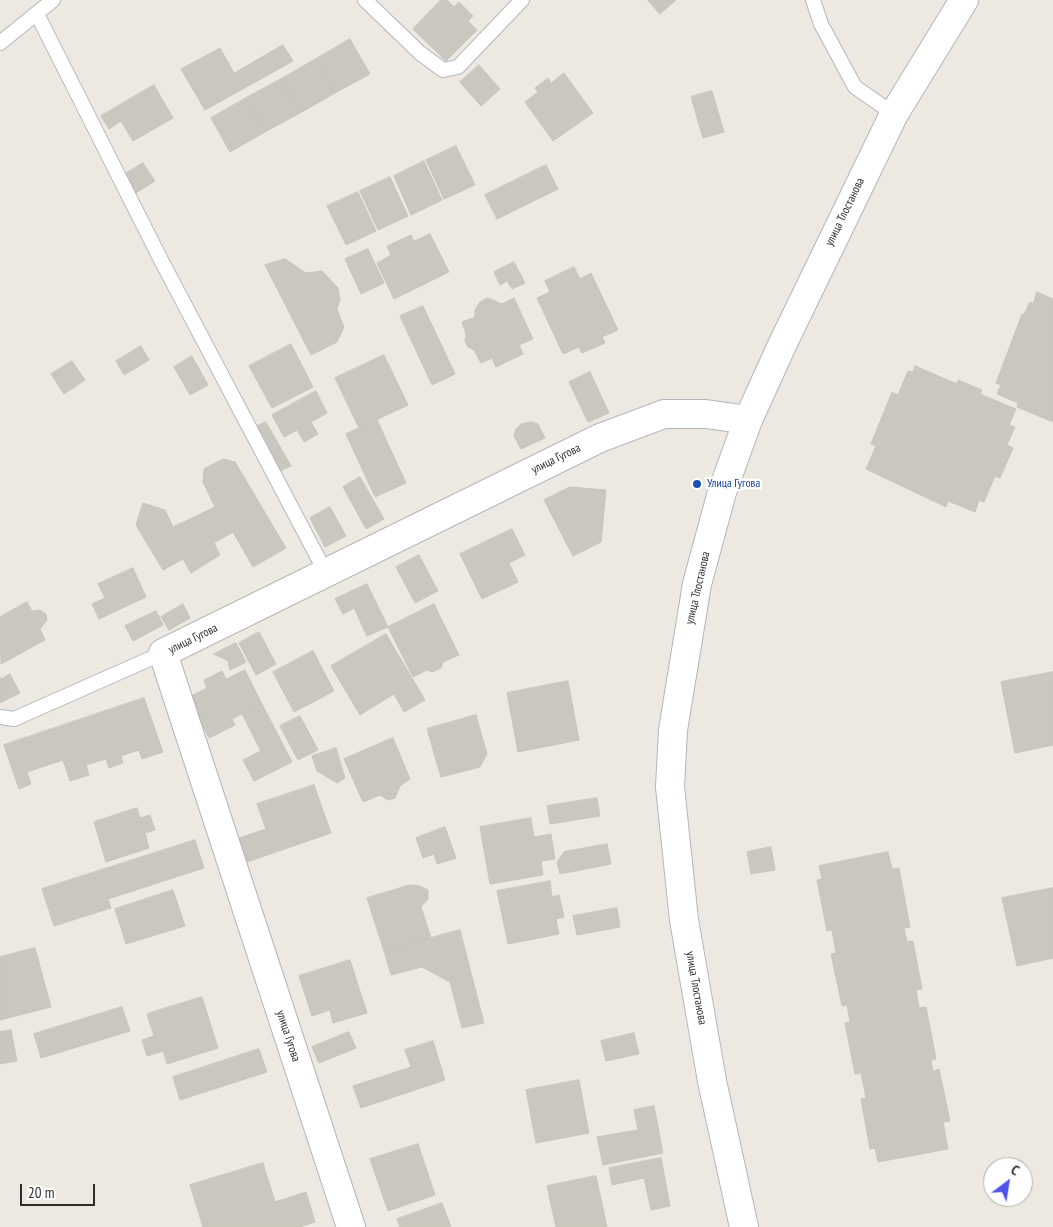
<!DOCTYPE html>
<html>
<head>
<meta charset="utf-8">
<style>
	body { margin:0 }
	#map { position:relative; width:1053px; height:1227px; overflow:hidden; background:#ede9e0; font-family:"PT Sans Narrow",sans-serif }
	canvas { display:block }
	.north { position:absolute; left:983px; top:1157px; width:50px; height:50px; box-sizing:border-box; background:#fff; border:1px solid #ababab; border-radius:50%; rotate:31deg; font-size:14px; font-weight:700; line-height:20px; text-align:center; color:#2d2d2d }
	.north::after { content:''; display:block; margin:auto; width:18px; height:22px; background:#4f54eb; clip-path:polygon(50% 0,100% 100%,50% 72%,0 100%) }
	.scale { position:absolute; left:20px; top:1184px; width:75px; height:22px; box-sizing:border-box; border:2px solid #2d2d2d; border-top:0; padding-left:6px; font-size:15px; line-height:18px; white-space:nowrap; color:#2d2d2d; -webkit-text-stroke:4px #fff; paint-order:stroke }
</style>
</head>
<body>
<div id="map">
<canvas width="1053" height="1227"></canvas>
<div class="north">С</div>
<div class="scale">20 m</div>
</div>
<script>
const c = document.querySelector('canvas').getContext('2d');
c.lineJoin = 'round';
function fillPath(path, color) { c.fillStyle = color; c.fill(path, 'evenodd'); }
function stroke(path, color, width, dash) { c.strokeStyle = color; c.lineWidth = width; c.lineCap = dash ? 'butt' : 'round'; c.setLineDash(dash || []); c.stroke(path); }
function label(font, color, halo, rows, align = 'center') {
  c.font = font + ' "PT Sans Narrow",sans-serif'; c.lineWidth = 5; c.setLineDash([]); c.textBaseline = 'middle'; c.strokeStyle = halo; c.fillStyle = color; for (const [text, x, y, turn = 0] of rows) {
    c.save(); c.translate(x, y); c.rotate((+turn || 0) * Math.PI / 180); c.textAlign = isNaN(turn) ? turn : align; if (halo) c.strokeText(text, 0, 0); c.fillText(text, 0, 0); c.restore();
  }
}
const building = new Path2D(`
	M441 0H447L454 7 459 2 473 16 468 21 477 30 446 61 413 29Z
	M648 0H676L660 14Z
	M350 39 370 74 335 93 316 59Z
	M283 45 293 61 205 110 181 69 220 48 234 73Z
	M316 59 335 93 300 113 281 79Z
	M479 65 500 89 481 106 460 82Z
	M564 73 593 113 553 141 525 102 538 92 535 88 548 78 551 83Z
	M281 79 300 113 265 132 246 98Z
	M154 85 173 118 133 141 121 121 109 129 101 116Z
	M712 91 724 132 703 138 691 97Z
	M246 98 265 132 230 152 211 118Z
	M456 146 475 185 444 199 426 160Z
	M424 161 442 200 411 215 394 176Z
	M143 163 155 181 134 194 122 176Z
	M546 165 558 189 497 219 485 195Z
	M390 177 408 216 378 230 360 191Z
	M358 192 376 231 346 245 327 206Z
	M430 234 449 272 394 299 377 263 391 255 387 246 411 235 414 241Z
	M368 249 384 283 361 294 345 259Z
	M285 259 306 273 322 271 338 288 340 300 337 309 344 327 337 342 311 355 265 265Z
	M514 262 525 283 512 289 507 281 500 285 494 272Z
	M574 267 580 279 591 273 618 330 602 337 605 343 582 353 579 347 563 354 537 298 550 292 545 281Z
	M1037 292 1053 299V422L1017 407 1018 403 997 394 1001 385 996 383 1022 314 1024 315 1030 302 1033 304Z
	M488 298 502 304 514 298 533 339 519 345 523 354 496 367 492 358 481 363 474 350 468 347 465 341 466 334 462 322 475 317V310L480 302Z
	M423 306 455 374 432 385 400 316Z
	M291 344 313 387 272 408 249 366Z
	M141 346 149 360 124 375 116 361Z
	M384 355 408 405 359 428 335 378Z
	M192 356 208 385 190 395 174 367Z
	M72 361 85 380 64 394 51 374Z
	M915 366 957 384 958 380 982 390 980 394 1016 409 1009 425 1015 427 1007 445 1013 448 1000 478 995 476 984 502 979 500 975 512 948 501 946 507 866 469 876 446 871 444 892 392 898 395 908 371 913 372Z
	M590 372 609 413 588 422 569 382Z
	M316 391 327 413 311 422 318 434 304 442 297 430 284 437 272 415Z
	M377 420 406 483 375 497 346 434Z
	M266 422 291 466 278 472 253 428Z
	M532 422 538 424 545 438 521 449 514 436 516 429 521 424Z
	M224 459 235 462 286 548 253 567 233 532 214 543 220 555 191 573 183 559 163 570 136 525 143 503 165 510 173 527 215 507 203 482 204 469Z
	M360 477 384 519 366 529 343 487Z
	M570 487 606 490 601 542 573 556 544 500Z
	M330 507 346 536 325 547 310 518Z
	M512 529 525 555 509 563 518 582 482 599 460 554Z
	M419 555 438 591 415 603 396 567Z
	M133 568 146 597 99 619 92 604 105 598 98 584Z
	M367 584 388 627 367 636 354 608 343 614 335 599Z
	M27 602 32 611 40 610 46 614 47 620 40 629 45 640 1 664 0 617Z
	M183 604 190 618 169 630 161 617Z
	M434 604 459 655 443 662 441 668 432 672 427 670 413 677 388 627Z
	M156 611 163 625 133 641 125 626Z
	M259 632 276 664 256 675 239 643Z
	M386 634 425 700 404 712 394 694 360 715 331 666Z
	M236 643 246 662 230 670 228 661 214 654Z
	M313 651 334 691 294 712 273 672Z
	M245 670 262 704 232 719 235 725 209 738 189 697 207 688 204 680 222 671 226 679Z
	M1053 672V745L1015 753 1001 682Z
	M10 674 20 693 0 703V677L1 679Z
	M568 681 579 740 518 752 507 693Z
	M144 698 163 752 142 759 139 750 121 756 123 763 109 768 106 759 86 765 89 775 70 781 63 760 27 772 31 784 19 789 4 745Z
	M262 704 292 762 254 781 243 760 261 751 242 714Z
	M476 715 487 754 480 767 441 777 427 729Z
	M300 716 318 750 298 760 280 726Z
	M393 738 410 779 400 786 395 798 388 800 380 795 363 802 344 759Z
	M336 748 345 778 337 783 317 771 312 756Z
	M314 785 331 833 247 862 239 838 266 829 257 804Z
	M597 798 600 816 550 824 547 806Z
	M137 808 140 818 150 815 155 830 145 833 149 848 106 862 94 822Z
	M531 818 534 837 551 834 555 859 541 861 543 875 490 884 480 827Z
	M445 827 456 858 437 864 434 854 423 858 416 838Z
	M195 840 204 868 108 899 111 908 54 926 42 889Z
	M607 844 611 864 560 874 557 862 564 852Z
	M771 847 775 870 751 874 747 852Z
	M888 852 892 869 899 868 910 927 904 928 907 942 913 941 922 989 916 990 919 1008 926 1007 936 1059 931 1060 933 1071 939 1069 950 1121 943 1122 948 1149 878 1162 875 1148 870 1149 861 1099 866 1098 861 1073 855 1074 845 1023 850 1022 847 1005 842 1006 831 954 836 953 832 930 827 931 817 880 822 879 819 866Z
	M550 881 552 897 559 895 564 917 556 919 559 934 508 944 497 891Z
	M410 885 419 886 428 890V899L421 907 431 938 384 951 367 898Z
	M1053 888V958L1017 966 1002 898Z
	M173 890 185 926 126 944 115 909Z
	M617 908 620 927 577 935 573 916Z
	M460 930 484 1023 462 1028 450 982 422 967 391 975 384 951Z
	M35 948 51 1007 0 1020V957Z
	M350 960 367 1013 333 1023 330 1010 312 1016 299 976Z
	M202 997 218 1048 167 1064 163 1051 147 1056 142 1040 154 1036 147 1014Z
	M122 1007 130 1031 41 1058 34 1034Z
	M11 1030 17 1061 0 1064V1032Z
	M349 1032 356 1048 319 1063 312 1047Z
	M634 1033 639 1054 606 1061 601 1041Z
	M433 1041 445 1080 361 1108 353 1086 411 1067 405 1050Z
	M259 1049 267 1072 180 1100 173 1077Z
	M579 1080 589 1133 536 1143 526 1090Z
	M654 1106 663 1153 603 1165 597 1137 638 1130 634 1110Z
	M418 1144 435 1195 388 1211 370 1159Z
	M661 1158 670 1206 651 1210 644 1178 612 1185 609 1168Z
	M263 1163 275 1202 306 1192 315 1222 300 1227H203L190 1185Z
	M596 1176 607 1227H556L547 1186Z
	M442 1203 451 1227H400L397 1219Z`);
const lane = new Path2D(`
	M365 0 420 53 443 70 458 67 522 0
	M813 0 821 24 855 87 894 114
	M37 14 161 260 326 573
	M0 43 53 0
	M0 717 14 719 163 653`);
const street = new Path2D(`
	M351 1227 163 653 600 438 664 414H706L748 420`);
const secondary = new Path2D(`
	M744 1227 712 1081 684 920 670 787 673 730 697 584 722 492 748 420 783 343 894 114 964 0`);
const markers = [
	[697,484,5,"#1a4fb4"]
];
const streetNames = [
	["улица Тлостанова",845,212,-64],
	["улица Гугова",556,459,-26],
	["улица Тлостанова",698,588,-77],
	["улица Гугова",193,639,-26],
	["улица Тлостанова",696,988,80],
	["улица Гугова",288,1036,72]
];
const transitNames = [
	["Улица Гугова",707,484]
];
fillPath(building, '#c9c7be');
stroke(building, '#c8c5ba', 1);
stroke(lane, '#b4b4bf', 16);
stroke(street, '#b4b4bf', 30);
stroke(secondary, '#b4b4bf', 30);
stroke(lane, '#fff', 14);
stroke(street, '#fff', 28);
stroke(secondary, '#fff', 28);
for (const [x, y, r, color] of markers) { const dot = new Path2D(); dot.arc(x, y, r, 0, 2 * Math.PI); c.fillStyle = color; c.fill(dot); stroke(dot, '#fff', 2); }
label('12px', '#2d2d2d', '#fff', streetNames);
label('12px', '#164399', '#fff', transitNames, 'left');
</script>
</body>
</html>
